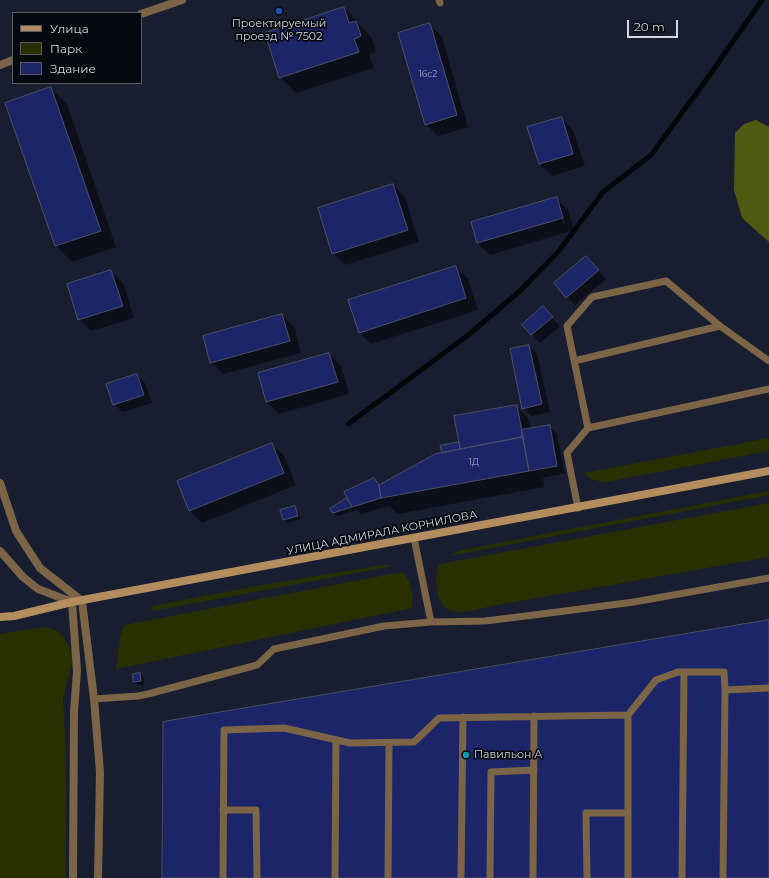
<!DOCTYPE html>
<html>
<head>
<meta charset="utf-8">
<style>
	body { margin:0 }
	#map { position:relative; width:769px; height:878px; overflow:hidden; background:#181d2f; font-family:Montserrat,sans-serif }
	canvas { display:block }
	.legend { position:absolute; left:12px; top:12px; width:130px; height:72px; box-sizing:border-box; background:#06080f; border:1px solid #585a63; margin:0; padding:5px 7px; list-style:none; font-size:12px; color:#d2d6e2 }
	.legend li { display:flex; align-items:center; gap:8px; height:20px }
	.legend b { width:20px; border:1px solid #585a63 }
	.scale { position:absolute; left:627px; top:20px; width:51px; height:18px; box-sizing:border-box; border:2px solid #d2d6e2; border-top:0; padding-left:5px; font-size:12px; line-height:14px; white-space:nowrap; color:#d2d6e2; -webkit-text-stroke:3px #06080f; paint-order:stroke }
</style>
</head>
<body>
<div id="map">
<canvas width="769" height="878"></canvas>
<ul class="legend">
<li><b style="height:5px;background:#b38d5d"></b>Улица</li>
<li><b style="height:11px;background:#293000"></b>Парк</li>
<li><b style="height:11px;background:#1c2568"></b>Здание</li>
</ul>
<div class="scale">20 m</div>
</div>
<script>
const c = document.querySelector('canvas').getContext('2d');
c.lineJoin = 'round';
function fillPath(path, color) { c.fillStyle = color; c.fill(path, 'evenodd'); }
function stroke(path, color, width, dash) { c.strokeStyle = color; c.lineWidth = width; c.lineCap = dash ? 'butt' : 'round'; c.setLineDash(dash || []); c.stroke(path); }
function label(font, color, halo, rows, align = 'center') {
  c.font = font + ' Montserrat,sans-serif'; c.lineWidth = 3.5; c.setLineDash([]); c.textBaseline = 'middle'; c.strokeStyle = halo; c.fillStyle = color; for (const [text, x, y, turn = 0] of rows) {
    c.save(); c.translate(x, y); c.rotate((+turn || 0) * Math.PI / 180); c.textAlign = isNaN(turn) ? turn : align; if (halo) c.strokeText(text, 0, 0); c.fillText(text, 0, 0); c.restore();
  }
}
const green = new Path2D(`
	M769 438V451L606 482C597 481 590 480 584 473Z
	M769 491V495L449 556 462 550Z
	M769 503V557L492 606C469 611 442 623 437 589 436 581 435 572 440 564Z
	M383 565 393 566 153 611 152 606 262 585Z
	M402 572C412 580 414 596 412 608L116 669 120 636 124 625Z
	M44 627 51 628 57 631 62 635 69 645 73 658 63 698 66 766V878H0V634L37 628Z`);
const forest = new Path2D(`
	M756 120 769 127V242L742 218 734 190 735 133 744 124Z`);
const shadow = new Path2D(`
	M344 8 372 38 376 52 369 55 374 68 296 93 280 77Z
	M430 25 442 37 468 127 438 136 426 124Z
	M51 88 67 104 116 247 72 262 56 246 7 104Z
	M561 118 573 130 585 166 552 176 540 164 528 128Z
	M393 185 405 197 419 242 345 265 333 253Z
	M556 198 568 210 574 230 490 255 478 243 472 222ZM560 211H562L565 223H563Z
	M594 265 606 279 575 305 555 284Z
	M456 267 468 279 478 310 371 344 359 332Z
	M111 271 123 283 134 318 91 331 79 319Z
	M282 315 294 327 301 353 223 374 211 362Z
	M551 316 560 326 540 343 524 325Z
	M529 346 537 354 550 412 531 416 523 408Z
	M329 354 341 366 349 394 279 414 267 402 259 374Z
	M137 375 145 383 152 403 122 412 114 404Z
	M516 406 528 418 531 429 549 426 557 434 565 473 543 478 544 487 398 514 389 505V506L361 514 356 510 337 516 334 513 347 500 350 503 374 479 380 485 444 453Z
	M272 444 284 456 296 485 202 523 190 511 178 482Z
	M295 507 298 511 301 519 287 523 284 519Z
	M140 674 144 678V685H138L134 681Z`);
const stream = new Path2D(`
	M348 424 467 336 520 291 558 252 603 192 651 155 704 83 762 0`);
const building = new Path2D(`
	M344 7 349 23 356 21 361 36 354 39 359 52 279 78 265 33Z
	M430 23 457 115 425 125 398 33Z
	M51 87 101 231 55 246 5 103Z
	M562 117 573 154 539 164 527 127Z
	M393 184 408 230 332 254 318 208Z
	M557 197 563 218 477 243 471 222Z
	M586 256 599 270 566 298 554 283Z
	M456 266 466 298 359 333 348 300Z
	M111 270 123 306 78 320 67 284Z
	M543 306 553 317 531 335 522 325Z
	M282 314 290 341 210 363 203 336Z
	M529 345 542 404 522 409 510 349Z
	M329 353 338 382 266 402 258 373Z
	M137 374 144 395 113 405 106 384Z
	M517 405 523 437 460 449 454 416Z
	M550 425 557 466 529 471 521 430Z
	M523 437 529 471 381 498 379 485 435 454Z
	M459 442 460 449 442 453 440 446Z
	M272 443 284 473 189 511 177 481Z
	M374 478 379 485 381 498 352 507 344 492Z
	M347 498 352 507 333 513 330 509Z
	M295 506 298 516 283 520 280 510Z
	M769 620V878H162L163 722Z
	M140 673 141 681 133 682V674Z`);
const service = new Path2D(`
	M439 0 440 3
	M574 361 720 326 769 361
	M588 428 567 326 592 297 666 281 720 326
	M578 508 567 453 588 428 769 389
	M414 538 431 622
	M94 699 138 696 148 694 257 665 274 649 384 626 431 622 485 621 534 615 634 602 769 578
	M223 810H256L257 876
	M223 878 224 730 284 728 350 743 414 742 439 718 628 715 656 680 678 672H724L725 690
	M335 878 336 740
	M388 878 389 743
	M461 878 463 717
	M490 878 491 772 534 770
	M533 878 534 716
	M587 878 586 813H628
	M628 878V715
	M682 878 684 672
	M723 878 725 690 769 688`);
const minor = new Path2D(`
	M141 14 182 0
	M0 65 13 60
	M0 483 16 531 40 568 82 601 94 699 100 772 98 878
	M0 551 23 577 38 589 72 602 77 671 74 712 73 878`);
const secondary = new Path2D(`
	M0 617 14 616 72 602 769 471`);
const markers = [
	[279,11,4,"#1a4fb4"],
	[466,755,4,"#0f9aa8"]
];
const numberNames = [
	["16с2",428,74],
	["1Д",474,462]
];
const poiNames = [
	["Проектируемый",279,24],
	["проезд № 7502",279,37],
	["Павильон А",474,755,"left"]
];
const streetNames = [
	["УЛИЦА АДМИРАЛА КОРНИЛОВА",382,533,-11]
];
fillPath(green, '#293000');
fillPath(forest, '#4f5911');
fillPath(shadow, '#0007');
stroke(stream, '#00080b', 5);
fillPath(building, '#1c2568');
stroke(building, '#4a5065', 1);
stroke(service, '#7c6447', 7);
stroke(minor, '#7c6447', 8);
stroke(secondary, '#b38d5d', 8);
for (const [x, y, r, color] of markers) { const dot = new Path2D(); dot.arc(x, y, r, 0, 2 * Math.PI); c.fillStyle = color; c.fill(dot); stroke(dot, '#06080f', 1.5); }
label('9px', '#a4aac4', null, numberNames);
label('11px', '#d2d6e2', '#06080f', poiNames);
label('11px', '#d2d6e2', '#06080f', streetNames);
</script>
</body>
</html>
